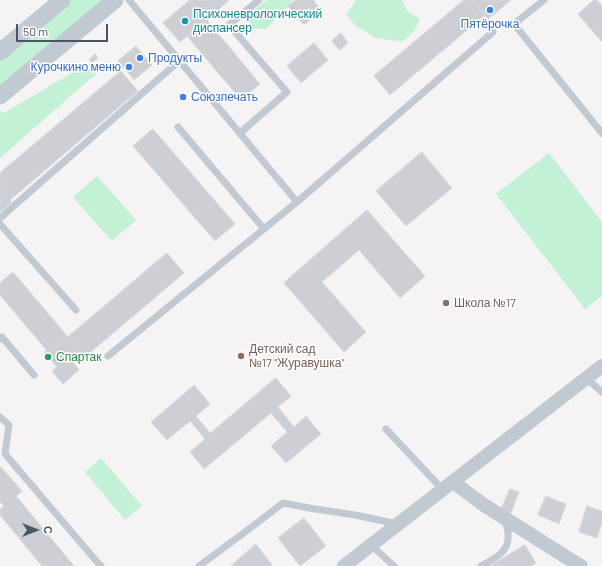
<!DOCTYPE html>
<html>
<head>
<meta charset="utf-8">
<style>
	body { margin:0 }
	#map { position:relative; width:602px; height:566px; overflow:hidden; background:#f5f3f3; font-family:Barlow,sans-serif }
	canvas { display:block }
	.north { position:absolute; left:16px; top:510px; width:40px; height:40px; -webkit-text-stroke:3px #fff; paint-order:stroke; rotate:90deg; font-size:11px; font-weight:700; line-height:16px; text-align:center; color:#4a5661 }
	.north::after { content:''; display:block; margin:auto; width:14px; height:18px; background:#4a5661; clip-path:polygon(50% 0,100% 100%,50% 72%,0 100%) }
	.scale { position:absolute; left:16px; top:24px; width:92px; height:18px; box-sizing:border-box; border:2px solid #4a5661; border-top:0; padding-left:5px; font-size:12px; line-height:14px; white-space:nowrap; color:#4a5661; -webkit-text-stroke:3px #fff; paint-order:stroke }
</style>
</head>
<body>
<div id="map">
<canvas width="602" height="566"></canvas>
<div class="north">С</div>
<div class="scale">50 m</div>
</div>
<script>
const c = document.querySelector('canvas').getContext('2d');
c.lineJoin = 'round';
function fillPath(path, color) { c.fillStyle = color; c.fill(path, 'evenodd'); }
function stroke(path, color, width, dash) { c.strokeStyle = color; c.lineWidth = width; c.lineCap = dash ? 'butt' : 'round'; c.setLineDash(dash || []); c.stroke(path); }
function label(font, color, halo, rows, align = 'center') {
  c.font = font + ' Barlow,sans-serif'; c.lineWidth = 3; c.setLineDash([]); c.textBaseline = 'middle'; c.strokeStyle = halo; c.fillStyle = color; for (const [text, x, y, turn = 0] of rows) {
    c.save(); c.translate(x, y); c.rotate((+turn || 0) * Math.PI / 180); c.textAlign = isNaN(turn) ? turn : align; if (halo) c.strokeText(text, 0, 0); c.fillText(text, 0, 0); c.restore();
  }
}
const green = new Path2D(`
	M71 0H104L0 87V60Z
	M267 0H292L284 11 266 29H249L250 13Z
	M356 0H402L408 12 420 19 415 30 402 42 376 38 355 25 346 14Z
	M80 68 99 70 94 77 90 79 0 158V110L4 113Z
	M549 153 602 222V296L585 309 496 194Z
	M97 176 136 220 112 241 73 197Z
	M101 458 142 506 125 520 85 472Z`);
const building = new Path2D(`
	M190 0 207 20 180 42 163 23Z
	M190 0H229L207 20Z
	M296 0H313L321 10 304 25 288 6Z
	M464 0H472L485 15 390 95 374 76Z
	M472 0H511L488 19Z
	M594 0H597L602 6V42L578 14Z
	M207 20 260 84 241 100 187 36Z
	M341 33 348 43 339 50 332 41Z
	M314 43 328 60 301 83 287 66Z
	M136 46 152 65 134 80 118 61Z
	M95 54 98 58 92 63 89 60Z
	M121 71 138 91 10 200 12 202 0 212V173Z
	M183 93 187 98 182 102 178 97Z
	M153 129 235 224 215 241 133 146Z
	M422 152 452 188 406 226 376 191Z
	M367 210 425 276 400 298 359 250 322 282 366 332 344 352 284 283Z
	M167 253 184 273 85 357 68 337Z
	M13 272 68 337 49 353 0 295V283Z
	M68 337 84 356 77 361 75 358 72 361 79 370 63 384 52 371 57 367 44 352 47 350 49 353Z
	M276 378 291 396 278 407 294 427 306 416 321 434 286 463 271 446 287 432 271 413 204 469 190 452 205 439 190 421 167 440 151 422 194 385 210 404 196 416 210 433Z
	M0 466 22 491 16 496 74 566H42L0 515V510L4 506 0 502Z
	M510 489 519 492 511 513 501 510Z
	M546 496 566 504 559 524 538 515Z
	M587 506 602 511V522L597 538 579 532Z
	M304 518 326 546 300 566 278 538Z
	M256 544 272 565 271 566H231Z
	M525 545 536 563 531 566H490Z`);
const service = new Path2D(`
	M129 0 297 202 493 32
	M544 0 514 24 602 133
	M178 127 264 229
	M240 133 287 92 229 25 259 0
	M0 218 179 61
	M0 224 76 310
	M0 339 2 337 34 375
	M108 356 297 202
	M586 378 602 392
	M0 417 9 425 5 454 98 563 101 566
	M386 429 443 490
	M371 545 394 566
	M199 566 249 529 283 503 315 509 355 515 398 524
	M481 566C492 560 508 553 508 538 509 532 506 524 505 519`);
const minor = new Path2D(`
	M453 482 484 505 566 557 581 566
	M344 566 602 366`);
const tertiary = new Path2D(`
	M0 52 62 0
	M0 96 115 0`);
const markers = [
	[490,10,4,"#3f7fe0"],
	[185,21,4,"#0f9aa8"],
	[140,58,4,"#3f7fe0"],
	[129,67,4,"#3f7fe0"],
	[183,97,4,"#3f7fe0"],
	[446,303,4,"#8d6e63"],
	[241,356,4,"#8d6e63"],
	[48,357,4,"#2e9e5b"]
];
const cultureNames = [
	["Психоневрологический",193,14],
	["диспансер",193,28]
];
const shopNames = [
	["Пятёрочка",490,24,"center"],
	["Продукты",148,58],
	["Курочкино меню",121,67,"right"],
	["Союзпечать",191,97]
];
const educationNames = [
	["Школа №17",454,303],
	["Детский сад",249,349],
	["№17 \"Журавушка\"",249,363]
];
const leisureNames = [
	["Спартак",56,357]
];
fillPath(green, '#c3f1d5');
fillPath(building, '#cdcfd5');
stroke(building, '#d7d9de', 1);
stroke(service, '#c1cad2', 7);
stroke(minor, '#c1cad2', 14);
stroke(tertiary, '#c1cad2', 17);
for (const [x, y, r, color] of markers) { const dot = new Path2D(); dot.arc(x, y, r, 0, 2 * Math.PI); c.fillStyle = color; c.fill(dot); stroke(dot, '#fff', 1.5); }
label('12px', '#0d838f', '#fff', cultureNames, 'left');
label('12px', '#366cbe', '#fff', shopNames, 'left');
label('12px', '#785e54', '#fff', educationNames, 'left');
label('12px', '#27864d', '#fff', leisureNames, 'left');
</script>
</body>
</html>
